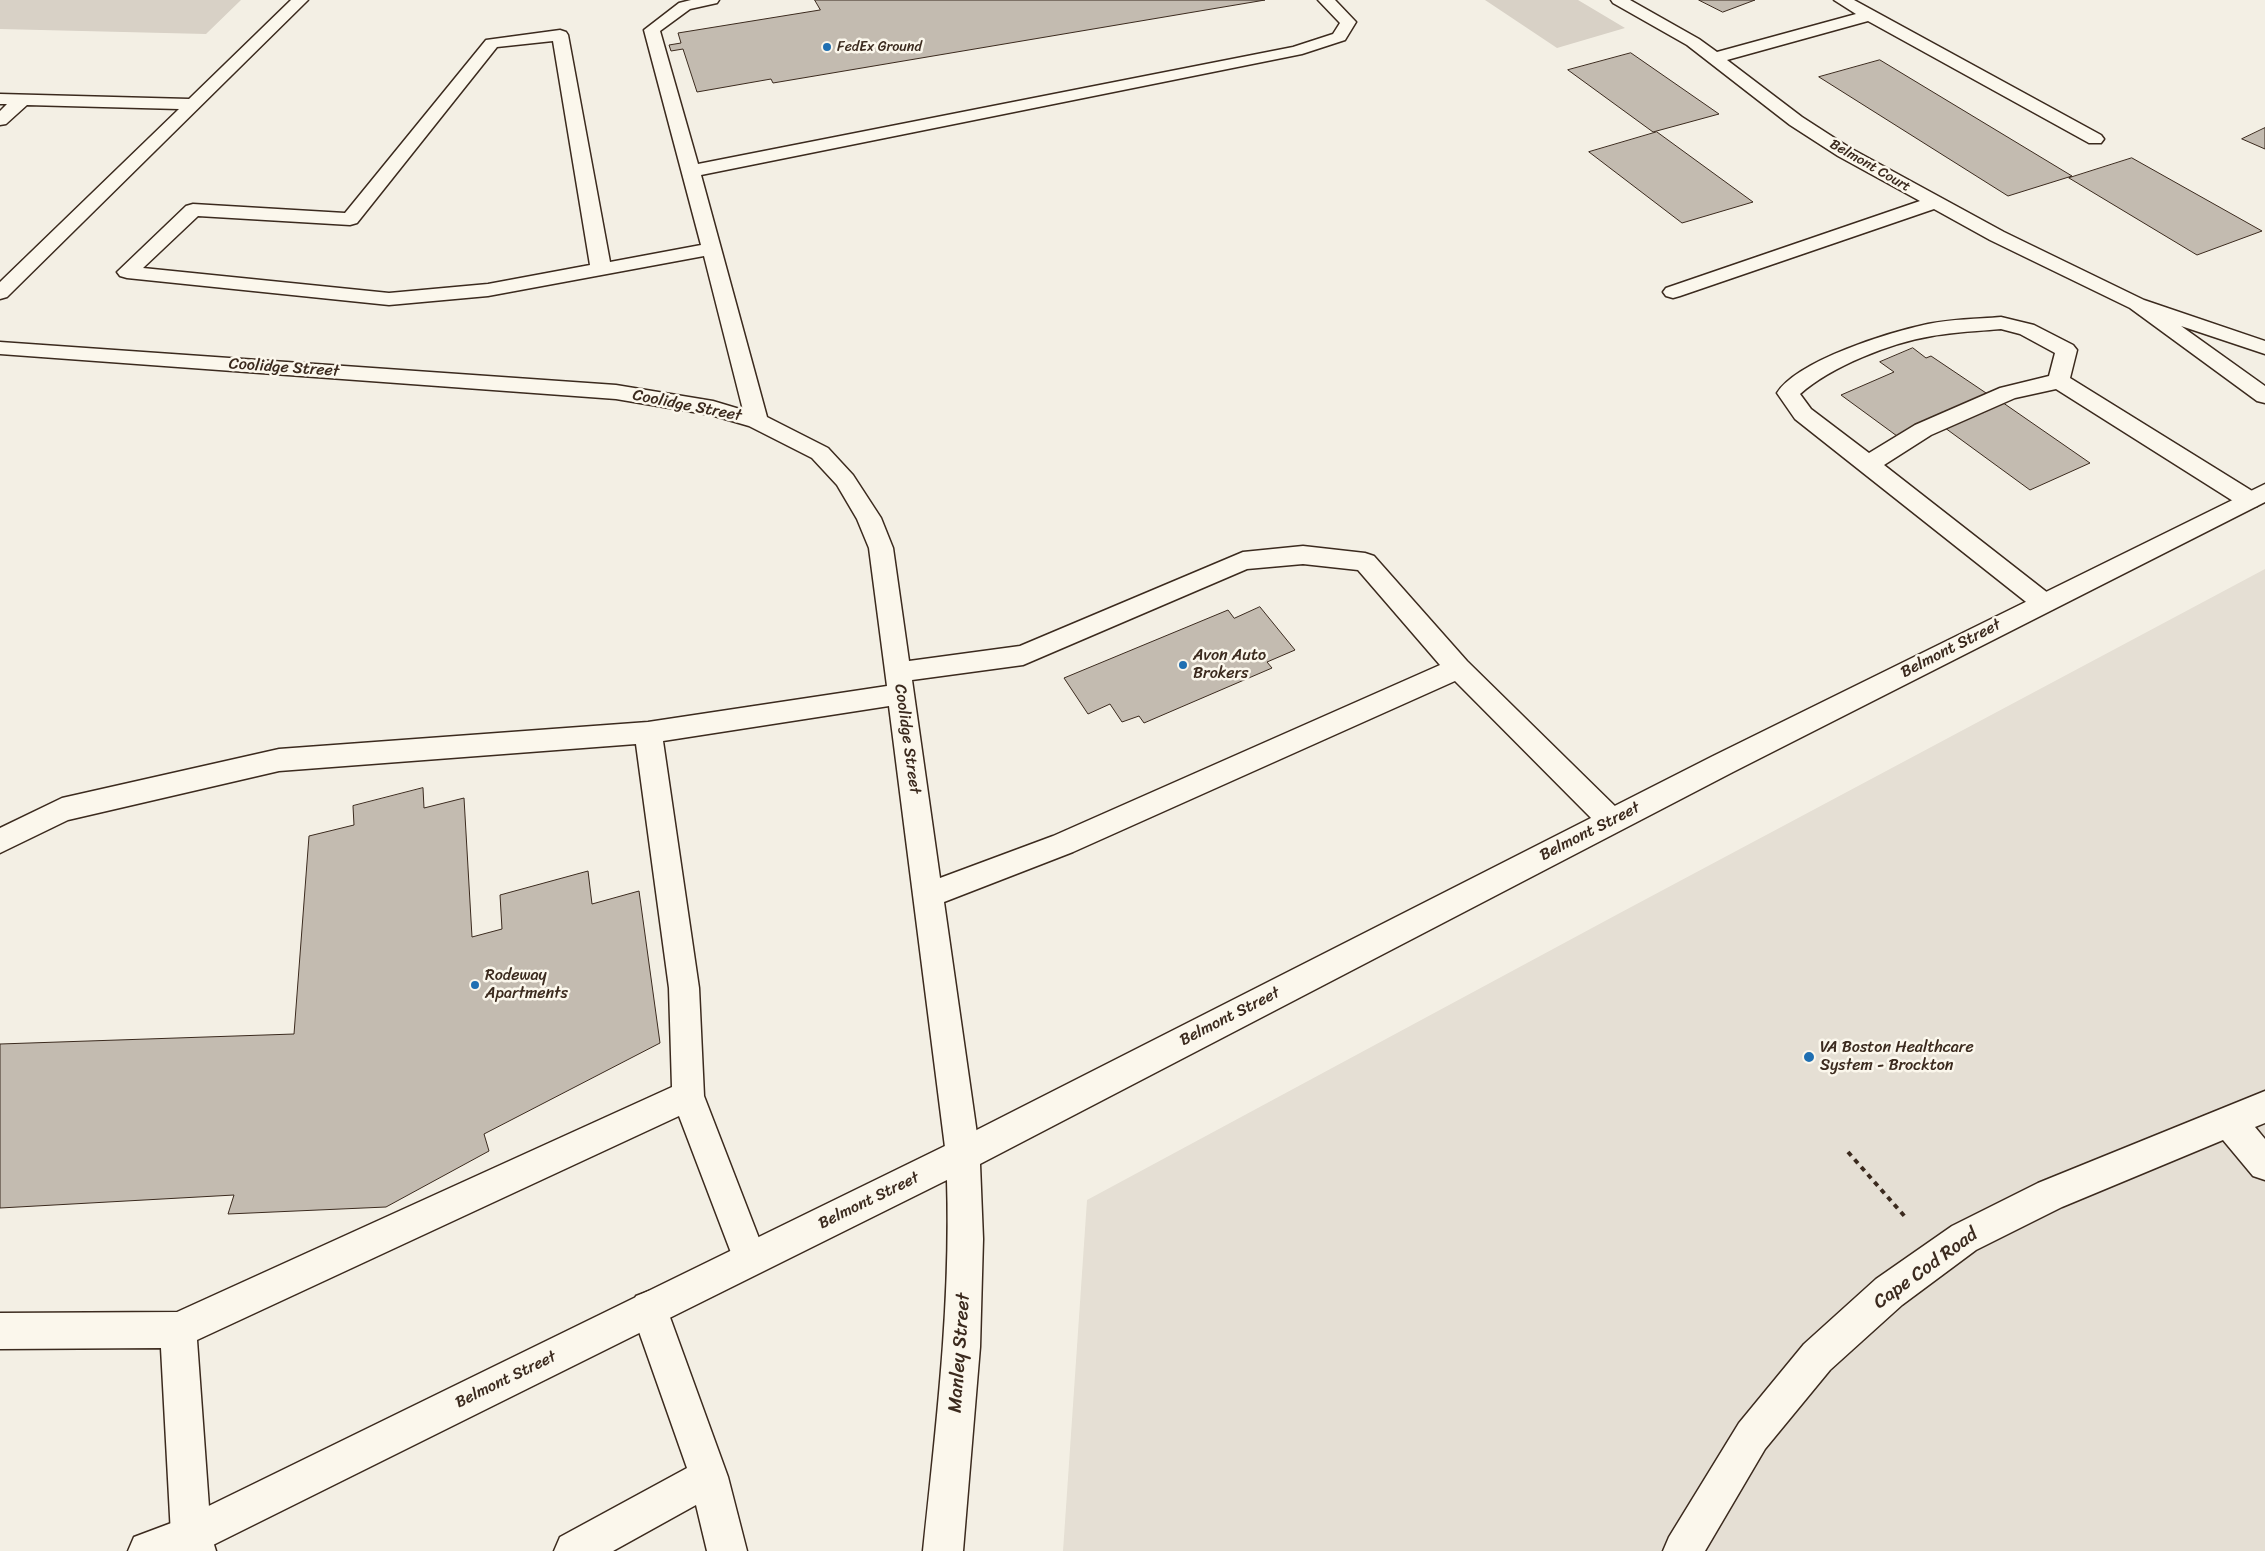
<!DOCTYPE html>
<html>
<head>
<meta charset="utf-8">
<style>
	body { margin:0 }
	canvas { display:block; background:#f3efe4 }
</style>
</head>
<body>
<canvas width="2265" height="1551"></canvas>
<script>
const c = document.querySelector('canvas').getContext('2d');
c.lineJoin = 'round';
function fillPath(path, color) { c.fillStyle = color; c.fill(path, 'evenodd'); }
function stroke(path, color, width, dash) { c.strokeStyle = color; c.lineWidth = width; c.lineCap = dash ? 'butt' : 'round'; c.setLineDash(dash || []); c.stroke(path); }
function label(font, color, halo, rows, align = 'center') {
  c.font = font + ' Sriracha,sans-serif'; c.lineWidth = 5; c.setLineDash([]); c.textBaseline = 'middle'; c.strokeStyle = halo; c.fillStyle = color; for (const [text, x, y, turn = 0] of rows) {
    c.save(); c.translate(x, y); c.rotate((+turn || 0) * Math.PI / 180); c.textAlign = isNaN(turn) ? turn : align; if (halo) c.strokeText(text, 0, 0); c.fillText(text, 0, 0); c.restore();
  }
}
const built = new Path2D(`
	M2265 569V1551H1063L1087 1200 1618 914Z`);
const green = new Path2D(`
	M0 0H241L206 34 0 29Z
	M1485 0H1578L1625 28 1557 48Z`);
const building = new Path2D(`
	M815 0H1265L773 83 771 79 697 92 683 49 671 51 669 45 681 43 678 33 820 10Z
	M1699 0H1755L1723 12Z
	M1631 53 1719 114 1653 132 1568 70Z
	M1880 60 2072 176 2008 196 1819 77Z
	M2265 128V149L2242 139Z
	M1657 132 1753 202 1682 223 1589 152Z
	M2132 158 2262 231 2197 255 2069 178Z
	M1913 348 1926 358 1931 356 1989 395 1897 436 1841 395 1894 372 1880 362Z
	M1999 400 2090 463 2030 490 1941 425Z
	M1260 607 1295 650 1267 662 1272 668 1144 723 1139 716 1122 722 1110 704 1088 714 1064 678 1228 610 1234 618Z
	M423 788 424 808 464 798 472 937 502 929 500 895 588 871 592 904 639 891 660 1043 484 1134 489 1151 386 1207 228 1214 234 1195 0 1208V1044L294 1034 309 836 354 825 353 806Z`);
const path = new Path2D(`
	M1848 1152 1907 1219`);
const lane = new Path2D(`
	M291 0H308L7 297 0 299V282L179 109 27 105 6 124 0 125V111L7 104H0V94L189 99Z
	M691 0H719L717 3 690 9 660 31 698 164 1293 47 1333 34 1340 23 1318 0H1335L1356 22 1345 40 1302 54 701 175 767 417 828 448 853 475 881 518 893 548 909 661 1020 646 1243 552 1303 546 1365 553 1374 556 1467 661 1622 813 1626 821 1622 829 1612 833 1602 829 1455 681 1073 852 944 902 980 1155 975 1167 963 1171 951 1167 946 1155 889 706 663 741 699 988 704 1096 767 1259 762 1271 750 1276 738 1271 679 1116 197 1340 211 1535 216 1551H176L171 1535 161 1348 0 1349V1313L177 1312 672 1087 669 988 636 744 279 771 68 820 0 853V828L62 798 279 749 648 722 887 686 869 548 857 519 837 485 812 458 749 426 711 415 616 399 0 354V342L616 385 713 401 743 410 704 256 488 296 389 305 127 278 120 276 117 272 186 206 193 204 345 213 486 40 560 30 566 32 568 35 610 262 701 245 644 30 679 3ZM553 41 590 265 488 284 389 293 143 268 198 216 350 225 357 223 497 47ZM1303 564 1358 570 1440 665 1053 836 940 878 912 680 1023 665 1247 569Z
	M1611 0H1630L1699 39 1717 52 1856 14 1834 0H1854L2101 135 2104 139 2101 143H2089L1868 21 1727 60 1802 117 1850 148 2004 232 2144 300 2265 341V354L2181 326 2265 386V403L2257 401 2130 308 1990 240 1934 209 1680 296 1673 298 1666 296 1663 292 1666 288 1920 201 1838 156 1790 125 1687 45 1613 3Z
	M2001 317 2034 325 2073 345 2077 350 2070 378 2257 494 2261 500 2257 506 2249 508 2241 506 2056 389 2015 398 1931 435 1884 465 2053 597 2056 603 2053 609 2044 612 2035 609 1795 419 1777 393C1798 360 1890 332 1928 324 1952 319 1977 319 2001 317ZM2001 329 2020 334 2055 353 2049 376 2000 388 1915 425 1869 453 1811 409 1800 394C1832 366 1890 343 1932 336 1955 332 1978 331 2001 329Z
	M2265 1091V1123L2255 1127 2265 1139V1180L2253 1176 2223 1140 2062 1207 1976 1250 1902 1305 1830 1370 1765 1449 1705 1551H1663L1669 1537 1739 1423 1804 1344 1876 1279 1952 1226 2038 1183Z
	M649 1291 662 1296 667 1309 728 1477 747 1551H707L696 1505 613 1551H554L560 1537 687 1468 631 1309 636 1296Z`);
const secondary = new Path2D(`
	M2265 484V502L1733 772 980 1164 983 1239 980 1347 963 1551H923C936 1427 951 1305 947 1180L205 1549 200 1551H128L134 1537 182 1519 951 1143 1713 756Z`);
const markers = [
	[827,47,5,"#1f6fb2"],
	[1183,665,5,"#1f6fb2"],
	[475,985,5,"#1f6fb2"],
	[1809,1057,6,"#1f6fb2"]
];
const farPoinames = [
	["FedEx Ground",837,47]
];
const farStreetnames = [
	["Belmont Court",1870,166,30]
];
const streetNames = [
	["Coolidge Street",284,368,4],
	["Coolidge Street",687,406,11],
	["Belmont Street",1951,649,-27],
	["Coolidge Street",907,739,82],
	["Belmont Street",1590,832,-27],
	["Belmont Street",1230,1017,-27],
	["Belmont Street",869,1201,-26],
	["Belmont Street",506,1380,-26]
];
const poiNames = [
	["Avon Auto",1193,656],
	["Brokers",1193,674],
	["Rodeway",485,976],
	["Apartments",485,994],
	["VA Boston Healthcare",1820,1048],
	["System - Brockton",1820,1066]
];
const nearStreetnames = [
	["Cape Cod Road",1926,1269,-36],
	["Manley Street",960,1353,-86]
];
fillPath(built, '#e5dfd4');
fillPath(green, '#d8d1c6');
fillPath(building, '#c3bbb0');
stroke(building, '#3b2a1e', 1);
stroke(lane, '#3b2a1e', 3);
stroke(secondary, '#3b2a1e', 3);
stroke(path, '#3b2a1e', 4, [5, 5]);
fillPath(lane, '#fbf7ec');
fillPath(secondary, '#fbf7ec');
for (const [x, y, r, color] of markers) { const dot = new Path2D(); dot.arc(x, y, r, 0, 2 * Math.PI); c.fillStyle = color; c.fill(dot); stroke(dot, '#fbf7ec', 2); }
label('14px', '#3b2a1e', '#fbf7ec', farPoinames, 'left');
label('14px', '#3b2a1e', '#fbf7ec', farStreetnames);
label('16px', '#3b2a1e', '#fbf7ec', streetNames);
label('16px', '#3b2a1e', '#fbf7ec', poiNames, 'left');
label('19px', '#3b2a1e', '#fbf7ec', nearStreetnames);
</script>
</body>
</html>
